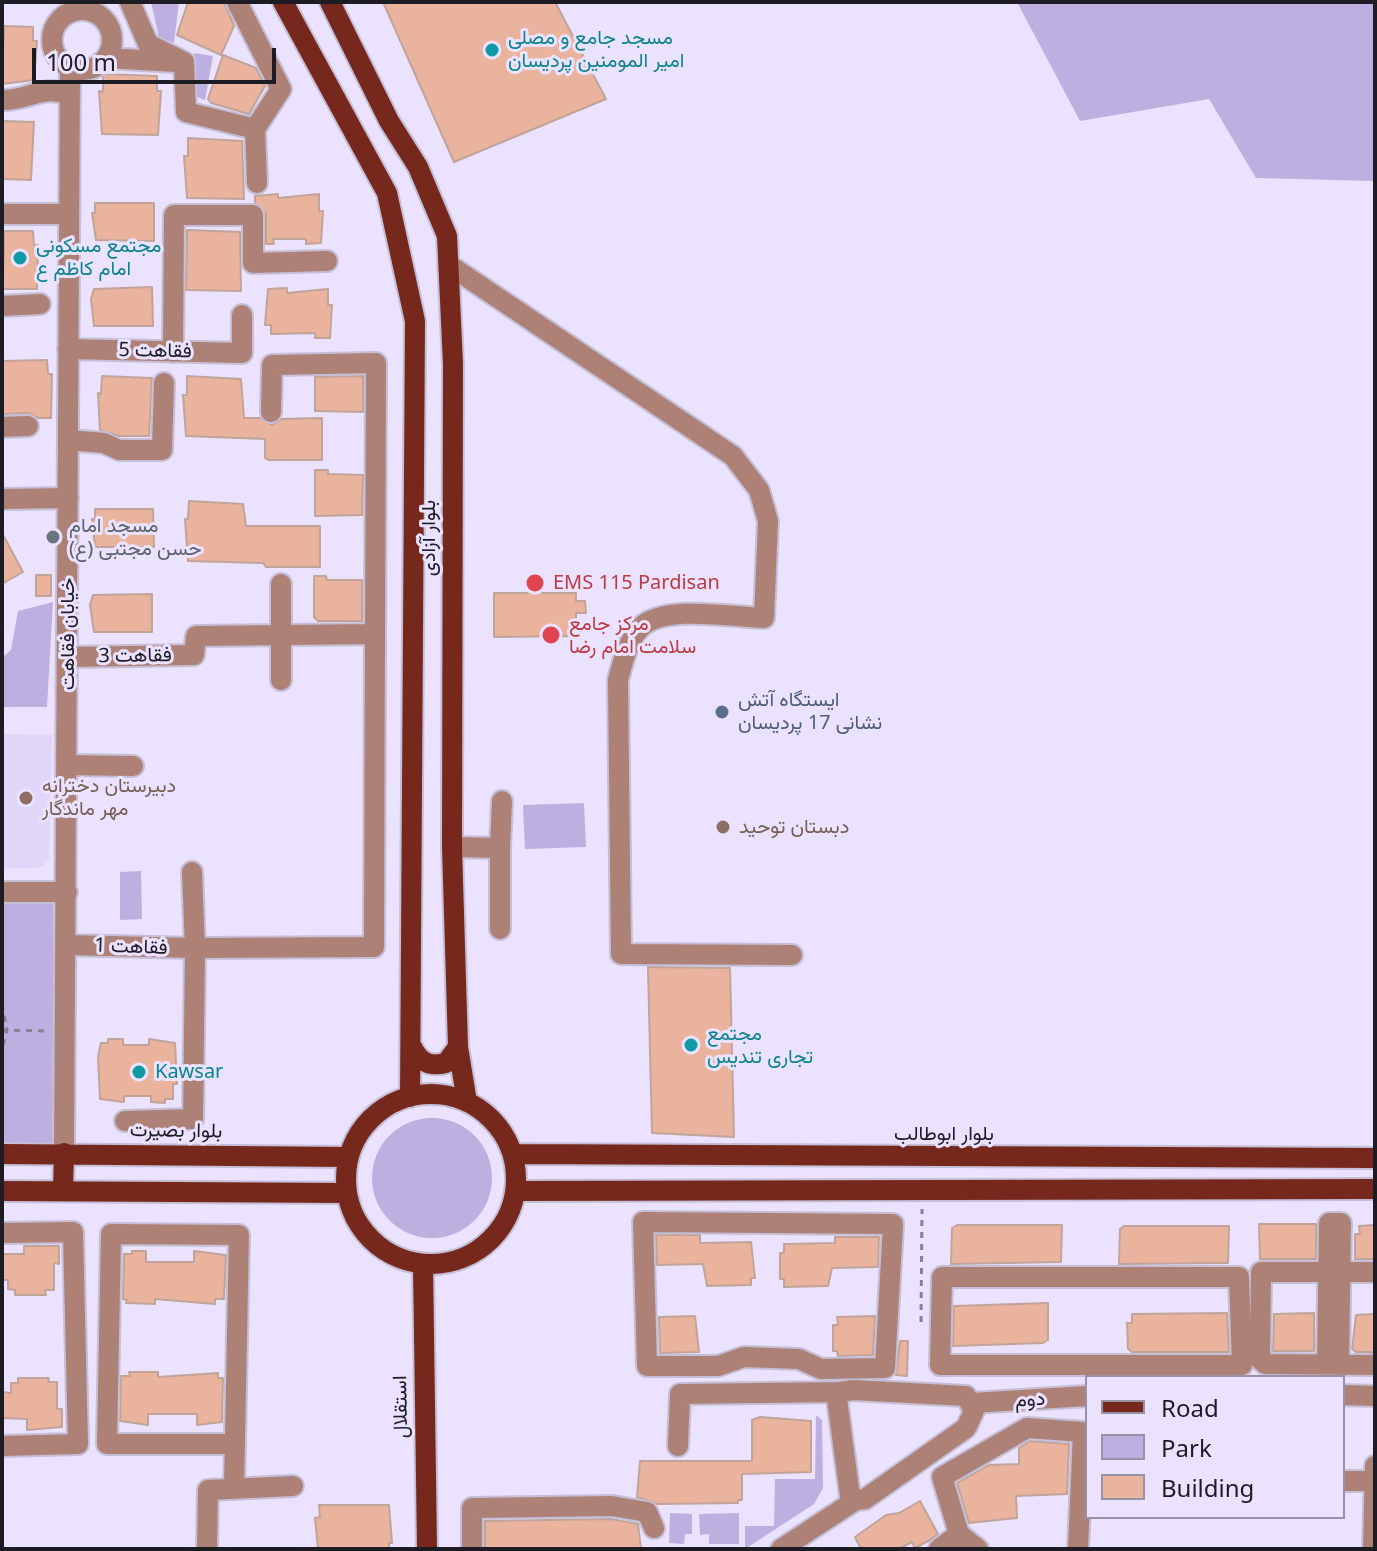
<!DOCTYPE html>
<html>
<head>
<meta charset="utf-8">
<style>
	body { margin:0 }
	#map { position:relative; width:1377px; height:1551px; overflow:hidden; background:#eae2fe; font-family:"Noto Sans",sans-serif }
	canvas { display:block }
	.frame { position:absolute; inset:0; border:4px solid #1d1b24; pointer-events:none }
	.legend { position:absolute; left:1085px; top:1375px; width:260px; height:144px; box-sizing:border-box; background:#eae2fe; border:2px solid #9892a7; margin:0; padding:10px 14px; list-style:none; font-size:24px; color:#1d1b24 }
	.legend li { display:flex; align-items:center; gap:16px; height:40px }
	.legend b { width:40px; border:2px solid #9892a7 }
	.scale { position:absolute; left:32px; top:48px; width:244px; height:36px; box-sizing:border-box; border:4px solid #1d1b24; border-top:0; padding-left:10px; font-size:24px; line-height:28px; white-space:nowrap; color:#1d1b24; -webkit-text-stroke:6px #eae2fe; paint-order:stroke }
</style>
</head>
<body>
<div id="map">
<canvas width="1377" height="1551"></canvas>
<div class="frame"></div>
<ul class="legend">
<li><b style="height:10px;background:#76281c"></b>Road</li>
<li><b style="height:22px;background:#bdb0e0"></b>Park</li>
<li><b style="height:22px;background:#eab39e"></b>Building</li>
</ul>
<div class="scale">100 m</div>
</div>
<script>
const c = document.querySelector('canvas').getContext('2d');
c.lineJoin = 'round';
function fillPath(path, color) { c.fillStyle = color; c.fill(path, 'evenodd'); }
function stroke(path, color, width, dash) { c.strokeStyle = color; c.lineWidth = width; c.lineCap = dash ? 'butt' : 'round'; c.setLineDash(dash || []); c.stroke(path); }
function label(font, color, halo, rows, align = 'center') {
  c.font = font + ' "Noto Sans",Vazirmatn,sans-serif'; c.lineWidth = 6; c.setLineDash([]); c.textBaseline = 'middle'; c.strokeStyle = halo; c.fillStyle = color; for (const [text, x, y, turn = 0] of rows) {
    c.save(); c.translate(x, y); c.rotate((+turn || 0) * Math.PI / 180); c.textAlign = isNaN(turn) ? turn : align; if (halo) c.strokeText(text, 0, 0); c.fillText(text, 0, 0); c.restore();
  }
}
const built = new Path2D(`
	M2 734 52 735 49 861 38 868H2Z`);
const green = new Path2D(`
	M151 2H179L174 43 159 38Z
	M1017 2H1375V181L1256 178 1209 99 1080 121Z
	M194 53 213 56 205 100 194 96Z
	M53 602 47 707H2V658L11 650 18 611Z
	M584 803 586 847 525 849 523 805Z
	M141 871 142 919 120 920V872Z
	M2 904H53L56 1149H2Z
	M372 1178a60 60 0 1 1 120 0a60 60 0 1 1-120 0Z
	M816 1415 822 1420 823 1488 814 1504 745 1549V1526H774L775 1479H815Z
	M670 1513 692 1514V1534H685L684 1544 669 1543Z
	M739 1513V1544H709V1534L700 1535 699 1514Z`);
const building = new Path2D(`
	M188 2H224L234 26 221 55 177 35Z
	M383 2H555L606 99 454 162Z
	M4 26 33 27V41H37L34 80 2 84Z
	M223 55 256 68 265 86 249 114 211 103 208 99Z
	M103 74 157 76V91H161L158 135 102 134 99 91 103 92Z
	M2 121 34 122 31 180 2 179Z
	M188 138 242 141 244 199 187 198 184 156H188Z
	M278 194V198L319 194V211H323L321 243 306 244V239H273L274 244H266V214L255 203V196Z
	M95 203H154V241L96 240 92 213H95Z
	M187 230 240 232 241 291 186 290Z
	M4 231H33L34 245H38L37 289H3Z
	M152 287 153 326H94L91 299 94 289Z
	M287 288V293L328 289V305H332L330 338H315V333L271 334V325H265L268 289Z
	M47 360 48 374H52L51 418H38L28 413 2 414V361Z
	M102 376 152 378 149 436H119L100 430 98 393 101 394Z
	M187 376 241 379 244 418H260L272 425 282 419 322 418V460H269L265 458V439L186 436 183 395H187Z
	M363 376V412L315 411V377Z
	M315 470H328V474L363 475 362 515 315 516Z
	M189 501 243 504 246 526H320V567H266L263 563 188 561 185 519H188Z
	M95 509H153L154 547H95L92 519H95Z
	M2 533 23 572 2 584Z
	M36 575H51V596H36Z
	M314 576H326L327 580H362V621H318L314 617Z
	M494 593H576V601H585L586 613H576V636L494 637Z
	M152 594V632H94L90 605 93 595Z
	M648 967 730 968 734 1137 652 1133Z
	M108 1039H123V1045H149V1039L175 1043 177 1084H173V1099H165V1103L151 1102V1096H124V1102L100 1099 98 1057 101 1043H108Z
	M1259 1224H1316V1259H1260Z
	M957 1225H1062L1061 1262 951 1264 952 1228Z
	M1375 1225V1259H1355V1234H1360L1359 1226Z
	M1124 1226H1229L1228 1263 1119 1264 1120 1229Z
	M656 1235H700V1243L751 1242 755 1278H751V1285L707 1286 703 1264 657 1265Z
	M835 1237H879L878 1267 832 1268 828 1286 784 1287V1279H780V1253H784V1244L835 1243Z
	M24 1246H59V1264L54 1263V1290H45L46 1295H15V1290L8 1289V1280H2V1254H24Z
	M132 1251H146V1262H194V1251L226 1255 224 1299H215V1304L155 1299V1304L126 1303 127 1300 123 1299 124 1254H132Z
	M1048 1303V1340L1043 1343 953 1346 954 1306Z
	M1227 1313 1229 1352H1132L1128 1349 1127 1323H1132V1314Z
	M1314 1313V1351H1273L1274 1314Z
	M1375 1314V1352H1356L1352 1349 1356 1315Z
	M695 1316 699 1352 660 1353 659 1317Z
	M875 1316 873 1355 838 1356 837 1351H833V1325H838L837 1317Z
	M900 1341H908L907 1376 896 1375Z
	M129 1372H158V1377L218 1373V1378H223L222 1422 197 1425V1414H148V1425L120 1421 121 1376H130Z
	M18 1378H49L48 1382H57V1409H62V1427L27 1430V1419L2 1418V1392L11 1393V1383H18Z
	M760 1417 811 1421V1472L742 1474V1500H738V1503L657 1504 637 1497 640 1461H752V1420Z
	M1030 1441 1069 1444 1067 1494 1016 1496 1017 1518 969 1523 957 1483 989 1465 1019 1464V1448Z
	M920 1501 938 1534 930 1540 915 1548 912 1542 899 1549H861L855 1537 886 1515 899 1513Z
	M319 1505H389L392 1543H389V1549H318L315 1518 320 1517Z
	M611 1519 638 1524 641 1549H485V1521Z`);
const path = new Path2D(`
	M80 2V10
	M2 1004 7 1030 2 1050
	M2 1030 49 1031
	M921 1322 922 1209`);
const minor = new Path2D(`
	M130 2 148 44 184 62 186 112 255 129 257 183
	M237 2 281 89 255 129
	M52 40a30 30 0 1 1 60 0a30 30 0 1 1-60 0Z
	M107 58 176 62
	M2 100C29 101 39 84 70 95
	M2 214H68
	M449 265 733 456 759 490 768 521 764 618C733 617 663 604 640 628 627 642 623 662 618 680L621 954 792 955
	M2 306 40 304
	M68 349 242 353V315
	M173 352 174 215H253V263L327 261
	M2 427 28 426
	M68 440 104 443 119 450H162L164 383
	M2 499 68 498
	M68 657 194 655 196 636 375 634 376 363 272 365 271 412
	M281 680V584
	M67 765 133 766
	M452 847 500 848 502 801
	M192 872 195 948 374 947 375 634
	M2 892H67
	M500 929V848
	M66 945 195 948 193 1119 125 1121
	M64 1153 70 68
	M643 1222 893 1224 885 1368 821 1369 799 1359 744 1357 718 1366H647Z
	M2 1233 73 1232 78 1444 2 1446
	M1375 1272H1261L1260 1359 1265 1364 1375 1365
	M942 1277H1239L1242 1365H940Z
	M1327 1365 1329 1223H1341L1339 1365
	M853 1390 966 1396 974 1411 966 1428 865 1499 856 1500 850 1496 837 1399 840 1392Z
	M1343 1395 1375 1396
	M972 1403 1087 1396
	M678 1446 680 1394 840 1392
	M1343 1481H1374
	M234 1489 239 1235 111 1234 107 1444H235
	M207 1549 208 1490 293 1486
	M472 1549V1508L612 1506 647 1512 654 1528
	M781 1549 856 1500
	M939 1549 959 1534
	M978 1549 959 1534 942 1477 1027 1428 1083 1432 1078 1549
	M1373 1549 1375 1466`);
const major = new Path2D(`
	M283 2 387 193 415 321 410 1097
	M330 2 389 121 418 167 447 236 453 364 452 847 458 1047 467 1102
	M412 1047C420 1063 430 1067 446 1063L458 1047
	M346 1179a85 85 0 1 1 170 0a85 85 0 1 1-170 0Z
	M2 1154 349 1157
	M513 1154 1375 1158
	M2 1191 347 1193
	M63 1191 64 1153
	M516 1191 1375 1189
	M423 1264 427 1549`);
const markers = [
	[492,50,8,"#0f9aa8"],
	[20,258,8,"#0f9aa8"],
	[53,537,8,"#6b7280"],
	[535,583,10,"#e0444e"],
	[551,635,10,"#e0444e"],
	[722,712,8,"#5c6f8a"],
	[26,798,8,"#8d6e63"],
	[723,827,8,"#8d6e63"],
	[691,1045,8,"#0f9aa8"],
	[139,1072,8,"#0f9aa8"]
];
const cultureNames = [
	["مسجد جامع و مصلی",508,38],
	["امیر المومنین پردیسان",508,61],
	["مجتمع مسکونی",36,246],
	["امام کاظم ع",36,269],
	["مجتمع",707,1034],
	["تجاری تندیس",707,1057],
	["Kawsar",155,1072]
];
const streetNames = [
	["فقاهت 5",155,351,1],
	["بلوار آزادی",429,538,-90],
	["خیابان فقاهت",68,634,-90],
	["فقاهت 3",135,656,-1],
	["فقاهت 1",131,947,2],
	["بلوار بصیرت",176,1131,1],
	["بلوار ابوطالب",944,1134],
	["دوم",1030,1400,-4],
	["استقلال",401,1407,-91]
];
const worshipNames = [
	["مسجد امام",69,526],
	["حسن مجتبی (ع)",69,549]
];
const healthNames = [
	["EMS 115 Pardisan",553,583],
	["مرکز جامع",569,624],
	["سلامت امام رضا",569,647]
];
const serviceNames = [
	["ایستگاه آتش",738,700],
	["نشانی 17 پردیسان",738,723]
];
const educationNames = [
	["دبیرستان دخترانه",42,786],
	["مهر ماندگار",42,809],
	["دبستان توحید",739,827]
];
fillPath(built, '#e0d6f9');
fillPath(green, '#bdb0e0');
fillPath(building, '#eab39e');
stroke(building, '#c1a499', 2);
stroke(minor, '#c5bed7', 24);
stroke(major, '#c5bed7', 24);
stroke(path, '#868193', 3, [6, 6]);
stroke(minor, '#ae8177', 20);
stroke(major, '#76281c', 20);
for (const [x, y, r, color] of markers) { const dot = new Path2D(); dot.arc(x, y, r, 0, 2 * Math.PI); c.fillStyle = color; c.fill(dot); stroke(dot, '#eae2fe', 3); }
label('20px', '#0d838f', '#eae2fe', cultureNames, 'left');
label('20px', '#1d1b24', '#eae2fe', streetNames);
label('20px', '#5b616d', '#eae2fe', worshipNames, 'left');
label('20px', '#be3a42', '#eae2fe', healthNames, 'left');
label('20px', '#4e5e75', '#eae2fe', serviceNames, 'left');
label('20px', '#785e54', '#eae2fe', educationNames, 'left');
</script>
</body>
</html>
